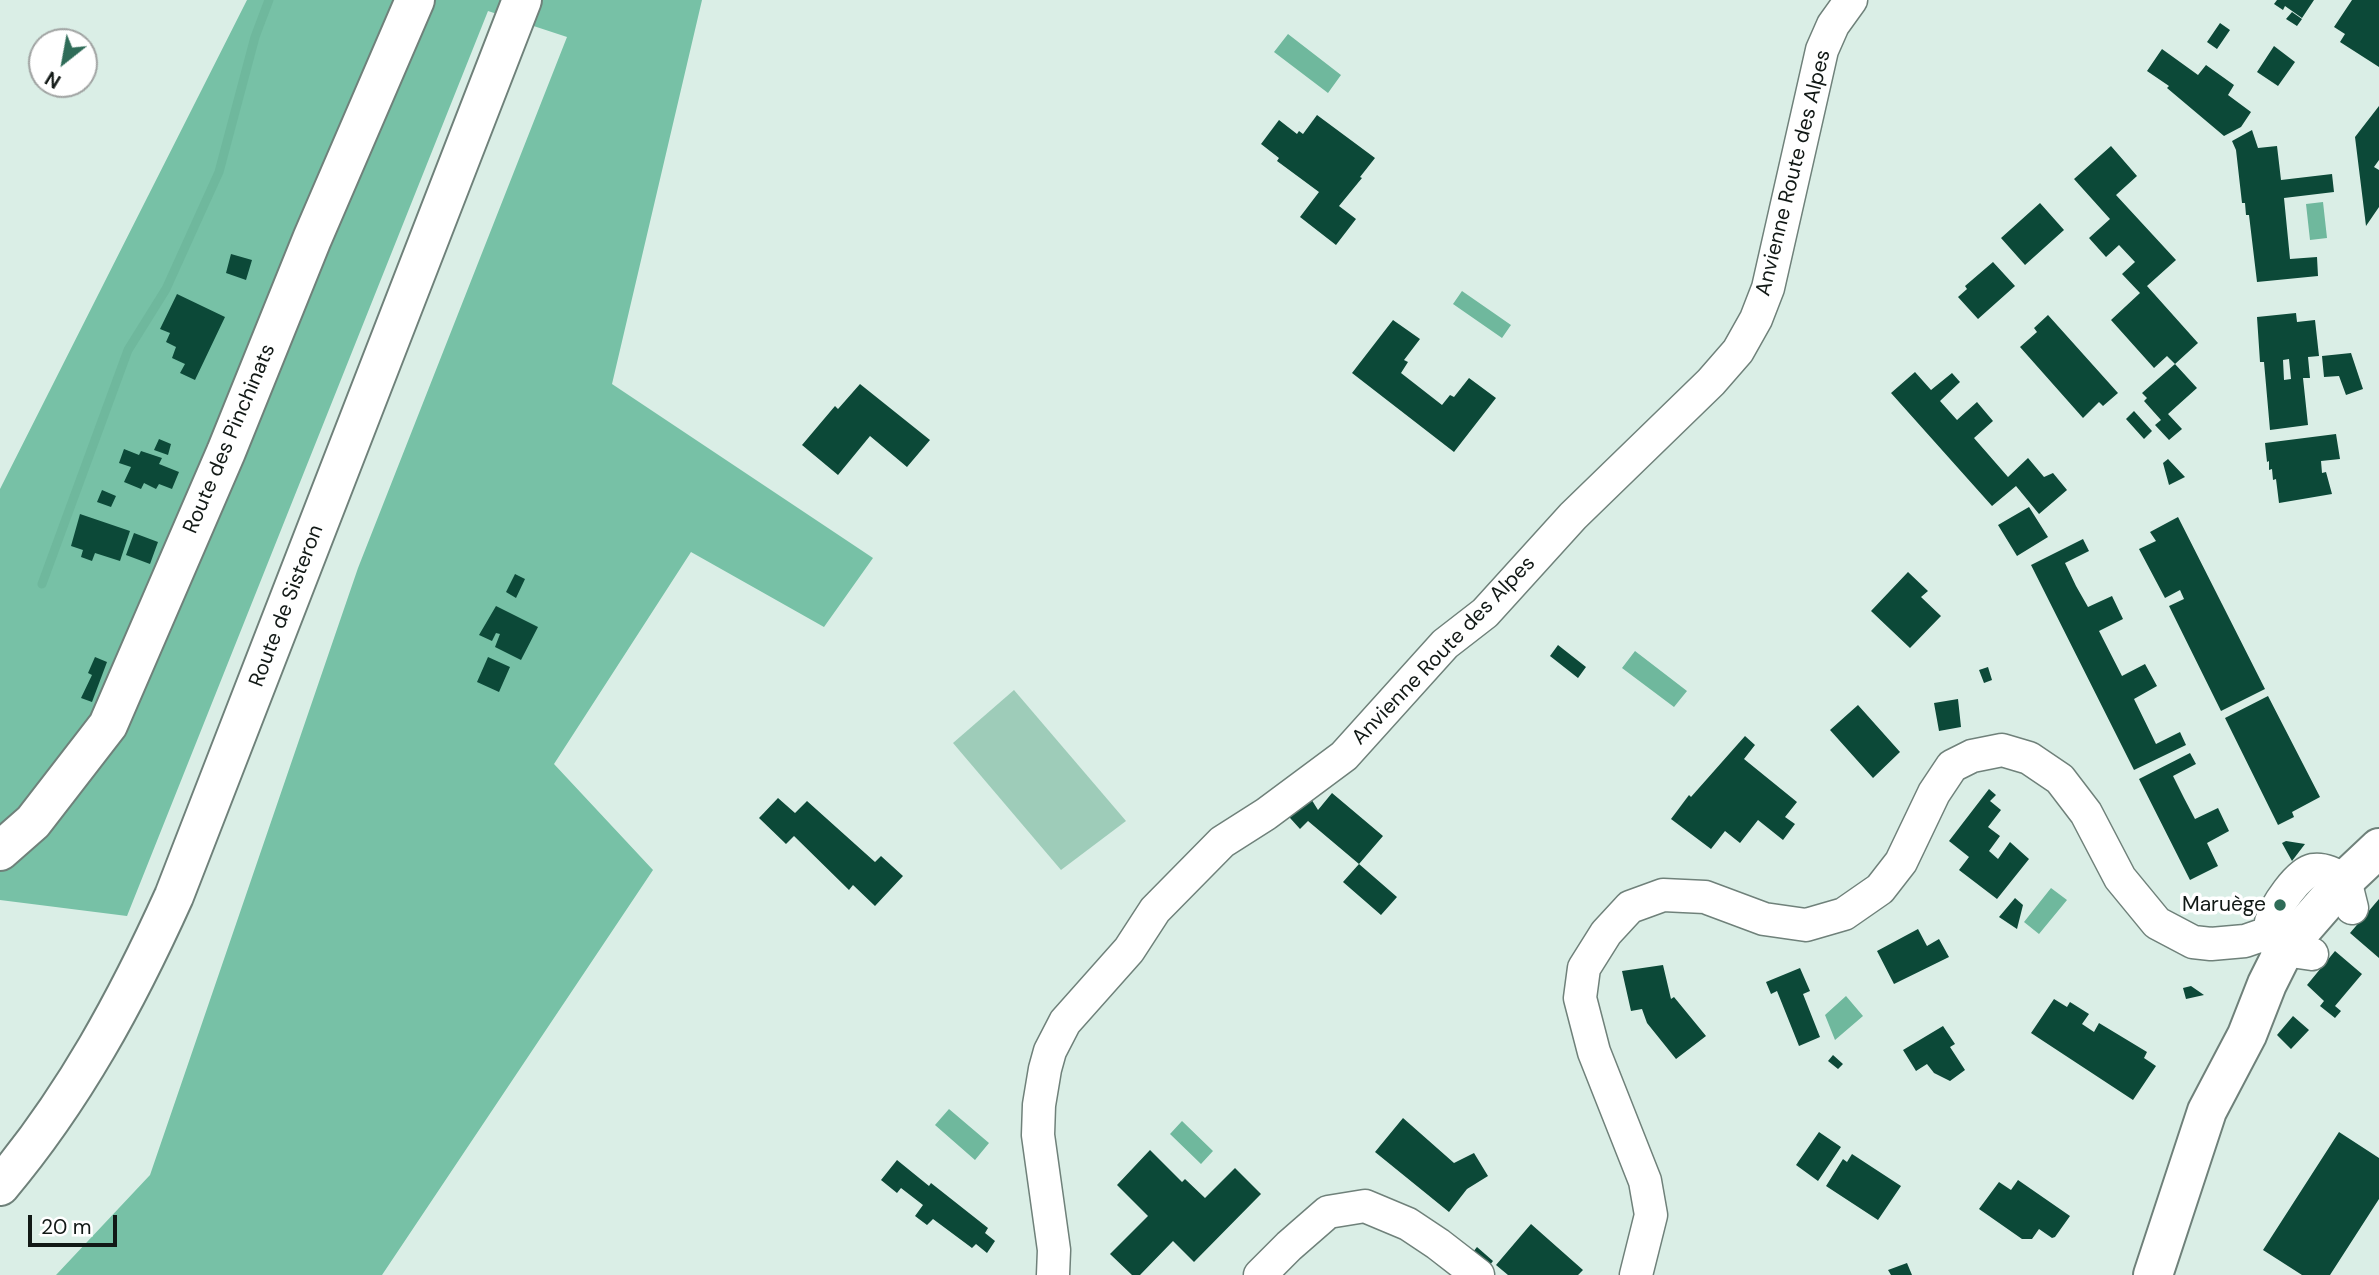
<!DOCTYPE html>
<html>
<head>
<meta charset="utf-8">
<style>
	body { margin:0 }
	#map { position:relative; width:2379px; height:1275px; overflow:hidden; background:#daeee6; font-family:"DM Sans",sans-serif }
	canvas { display:block }
	.north { position:absolute; left:28px; top:28px; width:70px; height:70px; box-sizing:border-box; background:#fff; border:2px solid #a0a3a2; border-radius:50%; rotate:211deg; font-size:19px; font-weight:700; line-height:28px; text-align:center; color:#121916 }
	.north::after { content:''; display:block; margin:auto; width:24px; height:32px; background:#2f6c58; clip-path:polygon(50% 0,100% 100%,50% 72%,0 100%) }
	.scale { position:absolute; left:28px; top:1215px; width:89px; height:32px; box-sizing:border-box; border:4px solid #121916; border-top:0; padding-left:9px; font-size:21px; line-height:24px; white-space:nowrap; color:#121916; -webkit-text-stroke:5px #fff; paint-order:stroke }
</style>
</head>
<body>
<div id="map">
<canvas width="2379" height="1275"></canvas>
<div class="north">N</div>
<div class="scale">20 m</div>
</div>
<script>
const c = document.querySelector('canvas').getContext('2d');
c.lineJoin = 'round';
function fillPath(path, color) { c.fillStyle = color; c.fill(path, 'evenodd'); }
function stroke(path, color, width, dash) { c.strokeStyle = color; c.lineWidth = width; c.lineCap = dash ? 'butt' : 'round'; c.setLineDash(dash || []); c.stroke(path); }
function label(font, color, halo, rows, align = 'center') {
  c.font = font + ' "DM Sans",sans-serif'; c.lineWidth = 7; c.setLineDash([]); c.textBaseline = 'middle'; c.strokeStyle = halo; c.fillStyle = color; for (const [text, x, y, turn = 0] of rows) {
    c.save(); c.translate(x, y); c.rotate((+turn || 0) * Math.PI / 180); c.textAlign = isNaN(turn) ? turn : align; if (halo) c.strokeText(text, 0, 0); c.fillText(text, 0, 0); c.restore();
  }
}
const green = new Path2D(`
	M1014 690 1126 821 1061 870 953 743Z`);
const forest = new Path2D(`
	M247 0H702L612 384 873 558 824 627 691 552 554 764 653 870 382 1275H56L150 1175 358 568 567 37 488 11 127 916 0 900V489Z`);
const water = new Path2D(`
	M1288 34 1341 75 1328 93 1274 52Z
	M2323 202 2327 238 2310 240 2306 204Z
	M1462 291 1511 325 1502 338 1453 304Z
	M1635 651 1687 691 1674 707 1622 668Z
	M2051 888 2067 900 2039 934 2024 922Z
	M1846 996 1863 1016 1835 1040 1825 1015Z
	M949 1109 989 1143 975 1160 935 1125Z
	M1182 1121 1213 1151 1201 1164 1170 1134Z`);
const stream = new Path2D(`
	M42 584 128 350 166 289 219 172 255 37 269 0`);
const building = new Path2D(`
	M2277 0H2314L2302 18 2285 6 2283 10 2274 4Z
	M2352 0H2379V67L2340 42 2345 34 2334 27Z
	M2292 12 2302 19 2297 26 2286 19Z
	M2220 23 2230 30 2217 49 2207 42Z
	M2274 46 2295 62 2278 86 2257 72Z
	M2162 49 2198 75 2206 65 2234 85 2228 95 2251 112 2241 127 2224 136 2167 88 2169 86 2147 71Z
	M2379 106V160L2374 167 2379 170V207L2366 226 2355 137Z
	M1317 115 1375 158 1360 177 1362 178 1339 206 1356 219 1336 245 1300 217 1319 192 1277 161 1279 158 1261 144 1279 120 1297 134 1299 131 1303 134Z
	M2252 130 2258 148 2277 146 2281 180 2332 174 2334 192 2284 198 2290 259 2317 257 2318 276 2257 282 2249 215H2246L2245 203H2242L2236 150 2232 141Z
	M2111 146 2137 176 2116 195 2176 260 2147 286 2198 343 2175 364 2167 356 2154 368 2111 320 2140 293 2122 274 2135 262 2119 245 2106 257 2089 238 2110 219 2074 179Z
	M2040 203 2064 230 2025 265 2001 238Z
	M231 254 252 260 246 280 226 273Z
	M1993 262 2015 286 1978 319 1958 297 1967 289 1965 286Z
	M177 294 225 317 195 380 180 373 185 364 172 358 176 347 166 342 170 333 160 329Z
	M2296 313 2297 322 2315 320 2319 356 2308 357 2310 378H2303L2308 425 2270 430 2264 362H2260L2257 317ZM2289 359 2291 379 2284 380 2283 360Z
	M2048 315 2118 393 2103 406 2099 402 2083 418 2020 347 2037 332 2034 328Z
	M1393 320 1420 339 1404 360 1408 362 1401 373 1442 405 1450 395 1454 397 1469 378 1496 398 1454 452 1352 373Z
	M2351 353 2363 389 2346 395 2339 376 2324 377 2322 356Z
	M2175 364 2197 388 2168 414 2182 429 2169 440 2155 425 2161 420 2144 401 2147 398 2142 393Z
	M1915 372 1931 390 1952 373 1960 382 1940 401 1957 420 1977 402 1993 421 1974 438 2008 477 2028 458 2044 477 2053 473 2067 490 2039 514 2016 486 1992 506 1891 393Z
	M860 384 930 440 907 467 870 436 838 475 802 445 835 406 838 409Z
	M2134 411 2152 431 2144 439 2126 419Z
	M2336 434 2340 459 2321 461 2322 473 2326 472 2332 494 2279 503 2276 479 2273 480 2272 469 2269 470V461L2267 462 2265 443Z
	M159 439 171 444 168 455 154 450Z
	M124 449 139 455 141 451 162 458 159 464 179 472 172 489 159 484 156 489 144 483 141 489 124 482 131 467 119 463Z
	M2168 459 2185 477 2169 485 2163 463Z
	M102 490 116 496 111 507 97 502Z
	M2029 507 2048 537 2017 556 1998 525Z
	M80 514 130 531 120 561 95 553 92 561 81 557 83 550 71 546Z
	M2178 517 2265 689 2221 711 2169 606 2184 599 2180 590 2165 598 2139 549 2156 541 2150 532Z
	M134 533 158 542 150 564 126 555Z
	M2083 539 2089 551 2065 563 2076 586 2088 607 2112 596 2123 619 2099 631 2122 676 2145 664 2157 686 2134 699 2156 744 2180 732 2186 745 2134 770 2031 565Z
	M1908 572 1928 591 1921 597 1941 616 1910 648 1871 611Z
	M515 574 525 579 516 598 506 592Z
	M496 606 538 627 521 660 495 647 500 634 496 633 492 641 479 635Z
	M1558 645 1586 667 1578 678 1550 656Z
	M95 657 107 662 92 702 81 698 92 675 88 673Z
	M488 657 510 667 499 692 477 682Z
	M1988 667 1992 680 1984 683 1979 670Z
	M2268 696 2320 797 2292 812 2294 817 2278 825 2225 718Z
	M1958 699 1961 727 1939 731 1934 703Z
	M1858 705 1900 752 1873 778 1830 730Z
	M1745 736 1755 745 1744 759 1797 802 1785 817 1795 824 1783 840 1758 820 1740 843 1725 831 1711 849 1671 819 1689 795 1691 797Z
	M2190 753 2196 764 2173 776 2184 798 2195 819 2218 808 2229 831 2207 843 2218 866 2190 880 2139 779Z
	M1305 789 1318 810 1332 793 1383 836 1359 864 1308 821 1300 829 1281 808Z
	M1989 789 1996 795 1990 801 2001 810 1988 827 2000 836 1989 851 1998 859 2010 842 2029 859 1997 899 1959 870 1969 857 1949 841Z
	M778 798 795 813 807 801 875 862 881 856 903 876 875 906 853 885 849 890 794 836 786 844 759 818Z
	M2286 841 2305 844 2292 861 2282 843Z
	M1359 864 1397 897 1381 915 1343 882Z
	M2015 898 2023 905 2017 929 1999 917Z
	M2379 899V958L2350 933Z
	M1918 929 1927 946 1939 939 1949 957 1894 984 1877 951Z
	M2335 951 2362 974 2335 1006 2341 1011 2335 1018 2320 1006 2324 1001 2307 985Z
	M1663 965 1671 999 1674 997 1706 1036 1676 1059 1647 1023 1642 1009 1631 1011 1622 971Z
	M1800 968 1810 991 1803 994 1820 1037 1799 1046 1777 991 1771 994 1766 982Z
	M2191 986 2204 995 2186 999 2183 988Z
	M2054 999 2067 1007 2070 1002 2089 1014 2082 1024 2094 1032 2099 1023 2147 1052 2144 1058 2156 1066 2133 1100 2031 1033Z
	M2293 1016 2309 1030 2291 1049 2277 1035Z
	M1943 1026 1955 1044 1950 1047 1965 1070 1950 1081 1934 1073 1927 1064 1916 1071 1903 1050Z
	M1833 1055 1843 1064 1838 1069 1828 1061Z
	M1403 1118 1454 1163 1474 1153 1488 1176 1467 1189 1449 1212 1375 1152Z
	M1819 1132 1841 1147 1818 1181 1796 1165Z
	M2339 1132 2379 1158V1199L2330 1275H2302L2263 1250Z
	M1150 1150 1182 1182 1185 1179 1205 1198 1235 1168 1261 1194 1194 1262 1173 1241 1140 1275H1132L1110 1254 1148 1216 1117 1185Z
	M1852 1154 1901 1186 1878 1220 1826 1186 1843 1159 1847 1162Z
	M897 1160 929 1186 931 1183 988 1228 985 1233 995 1241 987 1253 976 1244 972 1248 933 1219 927 1225 915 1216 923 1205 901 1188 897 1193 881 1180Z
	M2018 1180 2070 1216 2055 1237 2052 1238 2039 1229 2032 1239H2022L1979 1209 1999 1182 2011 1190Z
	M1531 1224 1583 1270 1578 1275H1508L1496 1265Z
	M1477 1247 1493 1261 1487 1269 1473 1252Z
	M1907 1263 1912 1275H1891L1888 1270Z`);
const minor = new Path2D(`
	M2312 954 2284 950 2275 944C2273 937 2269 929 2271 922 2275 907 2298 873 2313 870 2324 868 2336 875 2345 880L2352 908
	M1053 1275 1054 1250 1038 1135 1039 1105 1045 1069 1050 1051 1065 1022 1129 950 1155 910 1222 842 1266 814 1344 756 1445 644 1485 613 1573 516 1711 382 1738 351 1756 319 1768 288 1822 50 1833 25 1851 0
	M1260 1275 1289 1246 1328 1212 1365 1206 1408 1224 1438 1244 1478 1275
	M1636 1275 1651 1215 1645 1181 1594 1052 1580 998 1584 968 1606 933 1630 907 1663 895 1705 897 1764 919 1806 925 1844 914 1880 889 1901 862 1934 793 1952 766 1972 756 2002 750 2029 758 2060 779 2086 813 2120 878 2157 923 2193 942 2211 944 2245 941 2271 932`);
const tertiary = new Path2D(`
	M0 851 33 822 108 725 226 452 312 239 415 0`);
const secondary = new Path2D(`
	M0 1186C74 1098 127 1000 174 896L522 0
	M2153 1275 2207 1111 2247 1035 2267 984 2284 950 2345 880 2379 848`);
const markers = [
	[2280,905,7,"#2f6c58"]
];
const streetNames = [
	["Anvienne Route des Alpes",1794,173,-76],
	["Route des Pinchinats",230,439,-67],
	["Route de Sisteron",287,606,-69],
	["Anvienne Route des Alpes",1444,651,-46]
];
const poiNames = [
	["Maruège",2266,905]
];
fillPath(green, '#9eccb9');
fillPath(forest, '#77c1a6');
fillPath(water, '#6fb89d');
stroke(stream, '#6fb89d', 9);
fillPath(building, '#0c4938');
stroke(minor, '#6f817a', 35);
stroke(tertiary, '#6f817a', 42);
stroke(secondary, '#6f817a', 42);
stroke(minor, '#fff', 32);
stroke(tertiary, '#fff', 38);
stroke(secondary, '#fff', 38);
for (const [x, y, r, color] of markers) { const dot = new Path2D(); dot.arc(x, y, r, 0, 2 * Math.PI); c.fillStyle = color; c.fill(dot); stroke(dot, '#fff', 2.5); }
label('21px', '#121916', '#fff', streetNames);
label('21px', '#121916', '#fff', poiNames, 'right');
</script>
</body>
</html>
